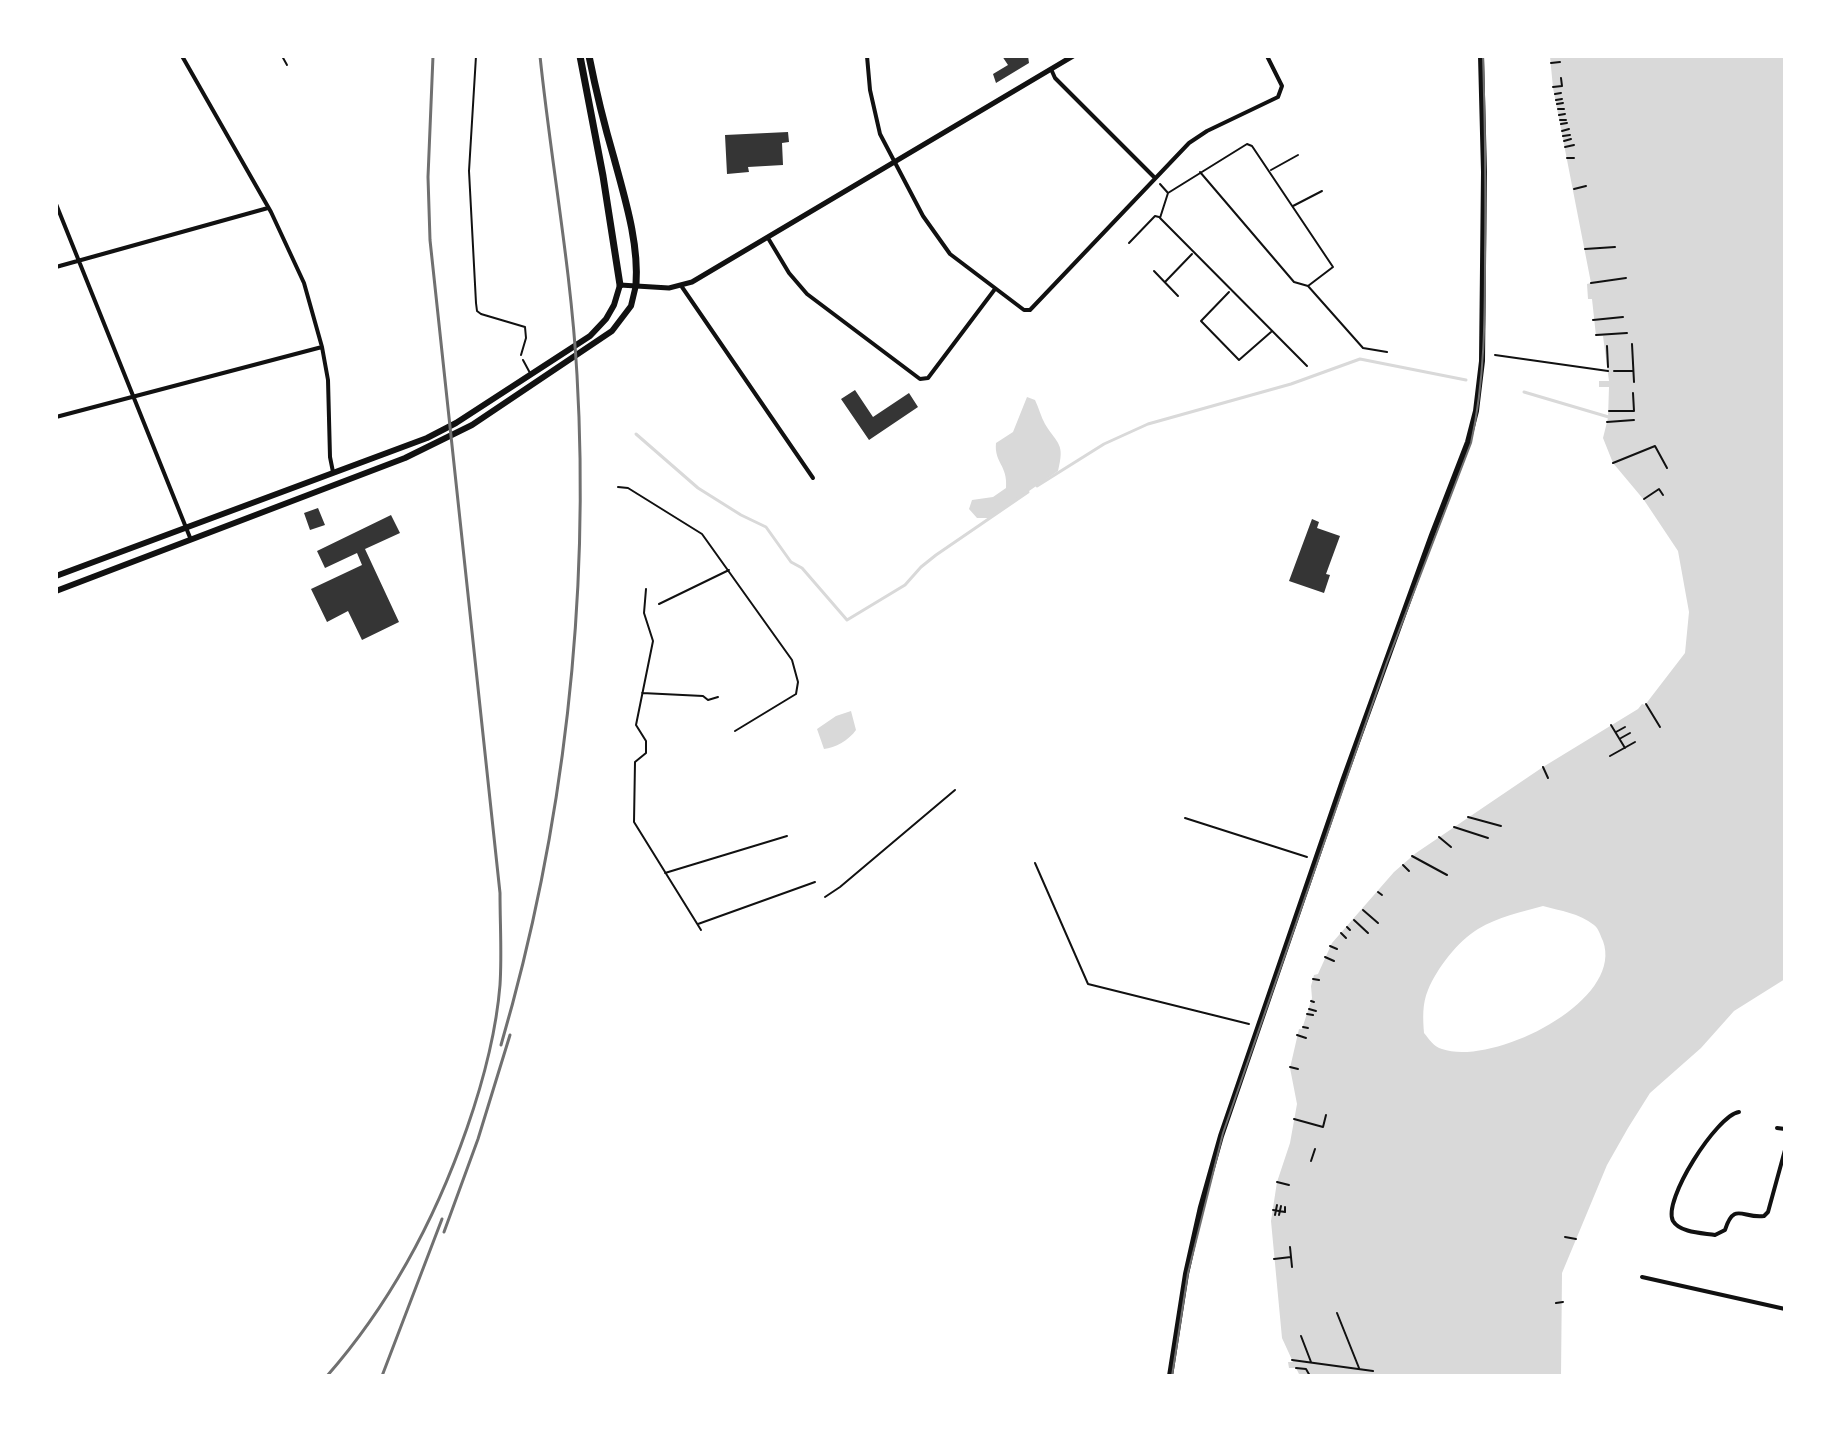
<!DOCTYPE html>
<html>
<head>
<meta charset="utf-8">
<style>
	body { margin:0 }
	#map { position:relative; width:1841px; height:1432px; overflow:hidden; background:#fff; font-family:"Fira Sans",sans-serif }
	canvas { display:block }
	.frame { position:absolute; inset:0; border:58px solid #fff; pointer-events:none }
</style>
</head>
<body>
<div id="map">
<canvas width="1841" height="1432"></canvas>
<div class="frame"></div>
</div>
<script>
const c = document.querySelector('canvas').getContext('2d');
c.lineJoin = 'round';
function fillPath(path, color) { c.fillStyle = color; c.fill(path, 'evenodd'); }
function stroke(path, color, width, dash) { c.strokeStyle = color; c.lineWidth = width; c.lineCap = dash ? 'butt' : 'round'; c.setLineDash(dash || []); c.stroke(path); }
const water = new Path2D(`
	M1550 56H1785V979L1734 1011 1701 1048 1650 1093 1628 1128 1607 1165 1562 1273 1561 1376H1300L1296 1368H1289L1288 1362H1293L1282 1338 1271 1221 1277 1182 1290 1143 1297 1104 1290 1068 1299 1029H1302L1312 998 1311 986 1314 975 1318 974 1332 943 1394 872 1416 853 1543 767 1638 709 1642 704 1645 705 1685 653 1689 612 1678 551 1644 500 1613 463 1603 438 1608 418 1609 387H1599V381H1609L1603 336H1596L1592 299H1588L1587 284 1591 283 1553 88ZM1543 906C1561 911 1579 913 1594 925 1599 929 1600 935 1603 941 1625 1002 1491 1067 1442 1049 1434 1047 1429 1039 1424 1033 1423 1019 1422 1004 1428 990 1437 968 1458 941 1478 929 1498 917 1521 912 1543 906Z
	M1027 397 1035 400C1039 408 1041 417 1045 424 1058 445 1065 443 1058 471L990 518H977L969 509 972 500 993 497 1006 488C1008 465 994 463 996 443L1013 432Z
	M851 711 856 730C849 740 835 748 824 749L817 729 836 716Z`);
const stream = new Path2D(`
	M1524 392 1612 418
	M636 434 698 488 741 515 766 527 791 562 802 568 847 620 905 585 921 567 936 555 1028 492
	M1037 486 1104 444 1148 424 1291 384 1360 359 1466 380`);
const building = new Path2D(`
	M1002 56H1028L1029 63 996 83 993 74 1008 65Z
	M788 132 789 142 782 143 783 165 748 167 749 172 727 174 725 135Z
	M855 390 873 417 909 393 918 407 869 440 841 399Z
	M318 508 325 525 310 530 304 513Z
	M391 515 400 533 365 549 399 622 362 640 348 611 327 622 311 589 362 565 357 553 325 568 317 551Z
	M1312 519 1319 522 1317 528 1340 536 1326 574 1330 575 1324 593 1289 581Z`);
const path = new Path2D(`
	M476 56 469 171 476 303 477 311 481 314 525 327 526 338 521 355
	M1551 63 1560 62
	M1553 87 1562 86 1561 78
	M1555 94 1561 93
	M1556 100 1562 99
	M1557 104 1563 103
	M1558 109H1564
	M1559 115 1565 114
	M1560 120H1566
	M1561 124 1567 123
	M1562 131 1569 129
	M1563 136 1570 135
	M1564 141 1571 139
	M1565 147 1574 145
	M1567 158H1574
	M1271 170 1298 155
	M1200 172 1294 282 1308 286 1363 348 1387 352
	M1160 184 1168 193 1160 218 1307 366
	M1574 189 1586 186
	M1168 193 1247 144 1252 146 1333 267 1308 286
	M1293 206 1322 191
	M1129 243 1155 216 1159 217
	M1585 249 1615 247
	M1154 271 1178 296
	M1165 282 1192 254
	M1591 283 1626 278
	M1229 292 1201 321 1239 360 1271 332
	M1593 320 1623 317
	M1596 335 1627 333
	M1632 344 1634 382
	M1607 346 1608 367
	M1614 371H1633
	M1609 411H1634L1633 393
	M1607 422 1634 420
	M1613 463 1655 446 1667 468
	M618 487 628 488 702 534 792 660 798 682 796 694 735 731
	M1644 499 1659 489 1663 495
	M646 589 644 613 653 641 636 725 646 741V753L635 762 634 822 701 930
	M659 604 729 570
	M642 693 703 696 708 700 718 697
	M1646 704 1660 727
	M1611 725 1625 748
	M1616 732 1625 727
	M1621 738 1630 733
	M1610 756 1635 742
	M1543 767 1548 778
	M1468 817 1501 826
	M1185 818 1307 857
	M1454 827 1488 838
	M1439 837 1451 847
	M1412 856 1447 875
	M1035 863 1088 984 1249 1024
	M1403 865 1409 871
	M665 873 787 836
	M1378 892 1382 895
	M1363 910 1378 923
	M1354 920 1368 933
	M698 924 815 882
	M1347 927 1350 930
	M1341 933 1346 938
	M1330 946 1337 949
	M1325 957 1334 961
	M1313 979 1319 980
	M1311 1001 1314 1002
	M1309 1009 1316 1011
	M1307 1014 1313 1015
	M1303 1027 1308 1028
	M1297 1035 1306 1038
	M1290 1067 1298 1069
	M1294 1119 1323 1127 1326 1115
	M1311 1161 1315 1149
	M1277 1182 1289 1185
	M1273 1210 1285 1212V1207
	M1275 1215 1277 1205
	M1279 1215 1281 1206
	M1565 1237 1576 1239
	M1290 1247 1292 1267
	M1274 1259 1291 1257
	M1556 1303 1563 1302
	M1337 1313 1359 1368
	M1301 1336 1311 1362
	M1292 1360 1373 1371
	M1296 1368 1306 1369 1310 1376`);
const service = new Path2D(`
	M282 56 287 65
	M1495 355 1608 371
	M523 360 530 373
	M825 897 840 887 955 790`);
const minor = new Path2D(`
	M182 56 271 212 304 283 322 347 328 380 330 457 333 472
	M867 56 870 90 880 134 923 216 950 254 1024 310H1030L1189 143 1207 131 1278 97 1282 86 1267 56
	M1051 69 1055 78 1154 177
	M56 204 191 540
	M768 238 789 273 807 294 920 379 928 378 995 289
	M56 267 268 208
	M682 287 813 478
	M56 417 322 347
	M1739 1112C1717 1115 1662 1201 1673 1221 1680 1233 1704 1233 1715 1235L1725 1230C1734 1201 1743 1219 1764 1216L1768 1212 1785 1150
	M1777 1128 1785 1129
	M1642 1277 1785 1309`);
const tertiary = new Path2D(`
	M620 285 669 288 692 282 1073 56`);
const secondary = new Path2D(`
	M56 576 427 438 456 423 590 336 606 319 614 305 620 285
	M56 591 405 458 472 425 612 331 631 306 636 285
	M1170 1376 1186 1274 1201 1207 1221 1136 1343 781 1432 535 1468 442 1476 411 1482 361 1484 172 1481 56`);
const trunk = new Path2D(`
	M580 56 603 176 620 285
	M589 56C596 91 604 124 614 158 625 199 639 243 636 285`);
const tram = new Path2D(`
	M1172 1376 1188 1273 1223 1133 1387 662 1471 443C1485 380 1485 317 1485 253 1486 187 1485 122 1483 56`);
const rail = new Path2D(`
	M501 1045C564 829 590 599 577 375 571 268 551 162 540 56
	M444 1232 478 1139 510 1035
	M327 1376C391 1303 435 1220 467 1128 483 1082 496 1034 500 985 502 955 500 924 500 893L430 240 428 177 433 56
	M382 1376 442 1219`);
fillPath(water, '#d9d9d9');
stroke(stream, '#d9d9d9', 3);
fillPath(building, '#353535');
stroke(path, '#111', 2);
stroke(service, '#111', 2);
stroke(minor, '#111', 4);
stroke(tertiary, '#111', 5);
stroke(secondary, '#111', 6);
stroke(trunk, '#111', 7);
stroke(tram, '#707070', 2);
stroke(rail, '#707070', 3);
</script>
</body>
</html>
